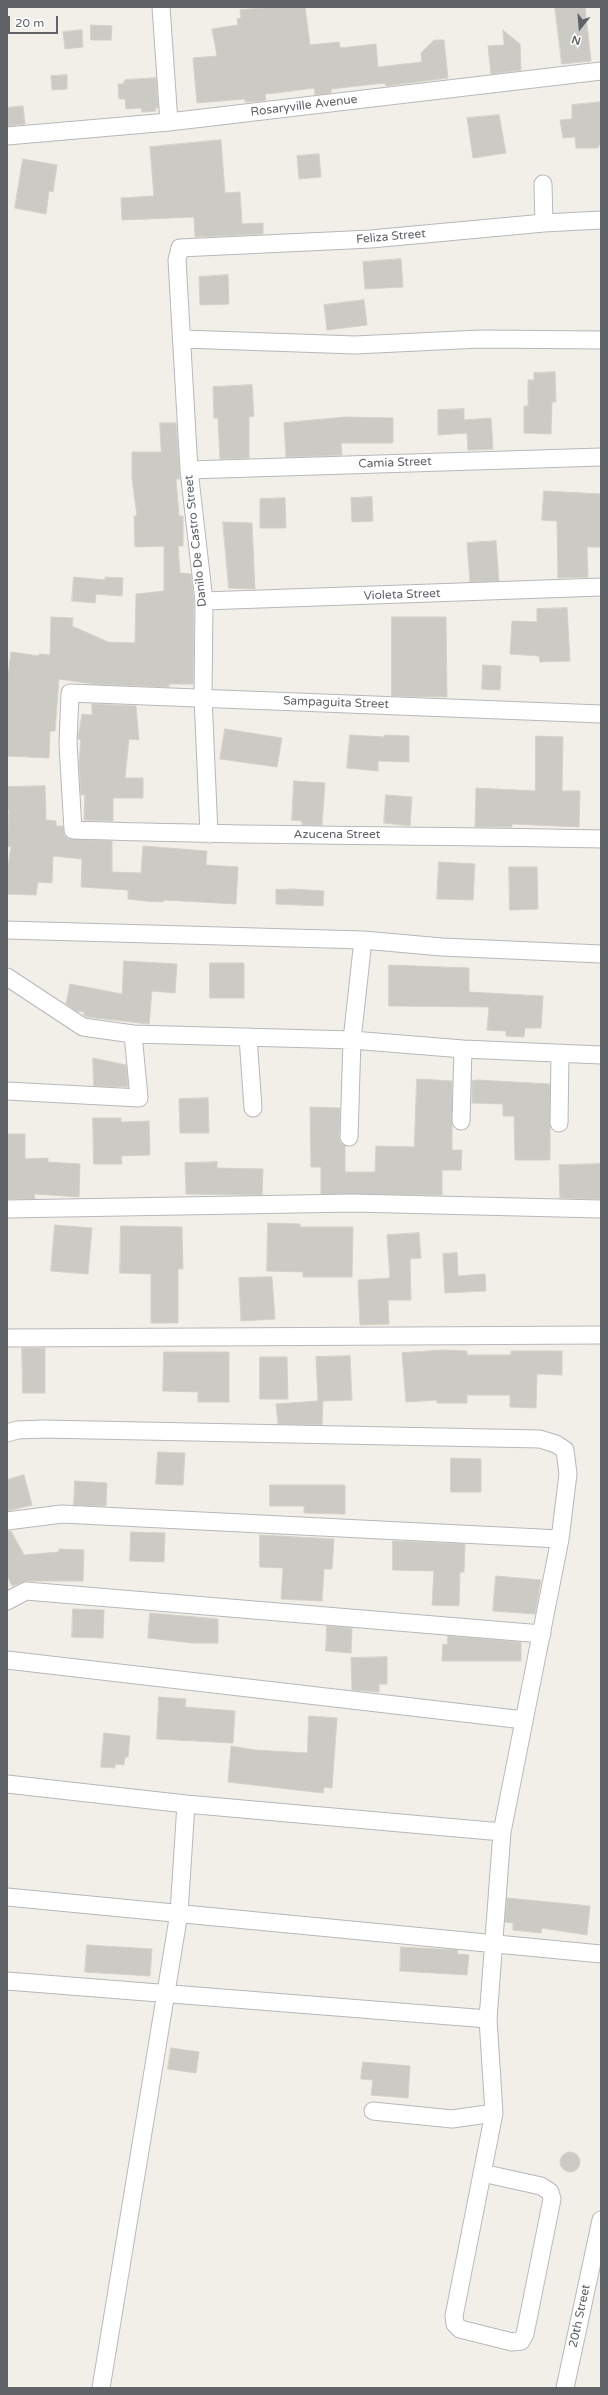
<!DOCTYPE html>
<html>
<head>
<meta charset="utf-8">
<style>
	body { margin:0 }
	#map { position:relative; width:608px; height:2395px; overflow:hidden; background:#f1efe8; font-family:"Varela Round",sans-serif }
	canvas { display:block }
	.frame { position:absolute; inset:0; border:8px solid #5f6368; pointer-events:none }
	.north { position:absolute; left:560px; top:8px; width:40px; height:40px; -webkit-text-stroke:3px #fff; paint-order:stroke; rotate:197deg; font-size:11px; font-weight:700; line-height:16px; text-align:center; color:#5f6368 }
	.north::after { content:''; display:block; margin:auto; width:14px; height:18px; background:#5f6368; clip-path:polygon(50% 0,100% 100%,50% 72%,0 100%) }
	.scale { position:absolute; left:8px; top:16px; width:50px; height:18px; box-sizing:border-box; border:2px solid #5f6368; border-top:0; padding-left:5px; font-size:12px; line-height:14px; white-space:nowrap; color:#5f6368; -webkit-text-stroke:3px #fff; paint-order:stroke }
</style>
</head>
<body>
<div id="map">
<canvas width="608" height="2395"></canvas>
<div class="frame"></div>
<div class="north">N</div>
<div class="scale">20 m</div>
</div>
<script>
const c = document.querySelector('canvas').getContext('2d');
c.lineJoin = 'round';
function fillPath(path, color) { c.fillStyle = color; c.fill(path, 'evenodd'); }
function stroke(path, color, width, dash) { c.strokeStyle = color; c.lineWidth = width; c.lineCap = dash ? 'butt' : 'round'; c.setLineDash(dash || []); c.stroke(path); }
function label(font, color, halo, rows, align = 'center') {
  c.font = font + ' "Varela Round",sans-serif'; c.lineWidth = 3.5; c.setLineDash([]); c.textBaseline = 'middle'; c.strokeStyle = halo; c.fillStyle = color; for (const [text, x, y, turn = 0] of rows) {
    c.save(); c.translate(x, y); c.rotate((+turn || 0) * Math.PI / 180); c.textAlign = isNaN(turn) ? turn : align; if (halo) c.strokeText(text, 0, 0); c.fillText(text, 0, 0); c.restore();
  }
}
const building = new Path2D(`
	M276 7H305L310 45 339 42 340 48 376 44 378 67 422 62 421 53 434 40H444L448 78 386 86 385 83 331 89V93L315 95 314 88 276 93 265 94 266 100 261 101 245 102V99L197 103 193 58 217 56 212 29 238 25 237 19 241 18 240 10Z
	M555 7H585L591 61 562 64Z
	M91 25 112 26 111 40H91Z
	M82 30 83 47 65 49 63 32Z
	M503 30 520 44 521 70 491 74 488 46 504 45Z
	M67 75V89L52 90 51 76Z
	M156 78 158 108H155L156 111 142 112 141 108 126 109 125 99H119L118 84H123L125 80Z
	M601 102V144L599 145 598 148H576L575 137 563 138 560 120 572 119V105Z
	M23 106 25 124 7 126V108Z
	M499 115 506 153 473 158 467 118Z
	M221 140 225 193 240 192 242 224 263 223V234L195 237 194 217 122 220 121 198 154 196 150 147Z
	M319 154 321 177 299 179 297 156Z
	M23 159 57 165 53 192 49 191 46 214 15 208Z
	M401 259 403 287 365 289 363 262Z
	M228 275 229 304 200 305 199 277Z
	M364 300 367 325 327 330 324 305Z
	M555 372 556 402H552L551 434 524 433V406H528V380H534V373Z
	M252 385 254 416 249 417V458L220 459 218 418H214L213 387Z
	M464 409V420L491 418 493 449 468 450 467 433 438 435V410Z
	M345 417 393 418V443H341L342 455 286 457 284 423Z
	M160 423H176L180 479H176L179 516H183V546H178L180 573 191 574 194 602 193 684H169V687L93 684 59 679 55 731H50L49 758 7 756V682L11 652 39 656V654L50 655 51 617 73 618 72 626 108 642 135 643 136 594 164 591V546L135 547 134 516H137L132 478V452H161Z
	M544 491 601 494V547H587L588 577 558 578 557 521 542 520Z
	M372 497 373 521 352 522 351 498Z
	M285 498 286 528H260V499Z
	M223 522 252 523 255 589 229 588Z
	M496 541 499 581 470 582 467 543Z
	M74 577 105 580V577L123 578 122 596 96 594 95 603 72 601Z
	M567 608 570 661 540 662 539 656 510 654 512 621 537 622V609Z
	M392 617H446L447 697 392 696Z
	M483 665 501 666 500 690 482 689Z
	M92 704 136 706 139 740 129 739 125 778H143V798H113V821L84 820 85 795H81L79 761 81 741 78 738 82 714 92 715Z
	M225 729 282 738 277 767 220 759Z
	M350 735 384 737 385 735 409 736V762L378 761V771L347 768Z
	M536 736 563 737 562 791H580L579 827 512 824V827H475L476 788 535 791Z
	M294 781 325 783 322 825H302V821L292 820Z
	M45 786 46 820 56 821V826H63L64 835 68 839 112 841V872L141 873 143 846 207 851 206 865 238 867 236 904 164 900 163 902 145 901 128 899V890L81 887 82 859 53 856 52 883 38 882 36 895 7 894V872L11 847 7 846 9 810H7V787Z
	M386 795 412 797 410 826 384 823Z
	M439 862 475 864 473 900 437 899Z
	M509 867H537L538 909 510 910Z
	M293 889 324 891 323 906 276 904V890Z
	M124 961 177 964 175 993 152 991 149 1024 87 1017 84 1015V1012L76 1011 66 1004 70 984 122 994Z
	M210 963H244V998H210Z
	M389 965 469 968V992L543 996 541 1028H525L524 1037 506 1036V1031L487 1030 489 1007 389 1006Z
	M93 1058 126 1065 128 1087 94 1086Z
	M417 1079 452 1081V1150H462L461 1170H442V1195L321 1194V1167H311L310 1107 340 1108 339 1137 340 1142 345 1146V1172H375L376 1146 414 1147Z
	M478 1080 550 1084V1160H515L514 1116H503V1104L472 1103V1081Z
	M208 1098 209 1133H180L179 1099Z
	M93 1118H121V1122L149 1121 150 1155 121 1156 122 1164H94Z
	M7 1134H25V1159L48 1158V1162L80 1164 79 1197 34 1194 35 1199H7Z
	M217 1162V1168L263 1169 262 1195 186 1194 185 1163Z
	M601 1164V1199L560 1198 559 1165Z
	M268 1223 300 1224V1227H353L352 1277H303V1272L267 1271Z
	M55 1225 92 1228 88 1274 51 1271Z
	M121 1226 182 1227 183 1269H178V1323H151V1274L120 1273Z
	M419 1233 421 1258 410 1259 411 1300H388L389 1324 360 1325 358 1280 390 1278 387 1235Z
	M457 1253 458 1276 485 1274 486 1291 445 1293 443 1254Z
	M272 1277 275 1319 241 1321 239 1278Z
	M22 1348H45V1393H23Z
	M444 1350 467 1351V1355H511V1351H562V1375L537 1374 536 1408 510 1407V1395H467V1403H437V1400L406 1402 402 1353Z
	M164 1352H229V1402H198V1392L163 1391Z
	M350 1356 352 1400 323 1401 322 1425 278 1424 276 1404 318 1401 316 1357Z
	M260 1357H287L288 1399H260Z
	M158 1452 185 1453 183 1485 156 1484Z
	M451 1458 481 1459V1492H451Z
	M24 1475 32 1505 7 1511V1480Z
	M75 1481 107 1483 106 1506 74 1505Z
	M270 1485H345V1514L304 1513V1506H270Z
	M7 1531H11L24 1555 59 1552V1549L84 1550 83 1581H26L12 1586 7 1575Z
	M131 1532 165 1533 164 1562 130 1561Z
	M260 1535 334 1539 332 1569H324L322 1601 281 1599 283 1568 260 1567Z
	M393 1541 465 1544 464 1572H460L459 1606 432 1605 434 1571 393 1570Z
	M496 1576 541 1580 535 1614 493 1611Z
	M73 1609 104 1610 103 1638 72 1637Z
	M150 1613 218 1619V1643H193L148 1638Z
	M327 1626 352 1628 351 1653 326 1651Z
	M448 1636 521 1642V1661H442L443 1644 447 1645Z
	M387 1657V1684H379V1692L352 1690 351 1658Z
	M159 1697 186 1699 185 1707 235 1711 233 1743 157 1739Z
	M309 1716 337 1718 332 1788 324 1787 323 1793 228 1782 231 1746 255 1750 307 1753Z
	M104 1733 130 1736 128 1757H125L124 1765 115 1764V1768L101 1767Z
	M507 1898 590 1906 587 1935 542 1928 541 1933 513 1930V1923L505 1922Z
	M87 1945 152 1949 150 1976 85 1972Z
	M401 1947 458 1950 457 1954 469 1955 467 1975 400 1971Z
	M171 2048 199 2052 196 2073 168 2069Z
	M363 2062 410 2066 408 2098 371 2095 373 2080 361 2079Z
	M560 2162a10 10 0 1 1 20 0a10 10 0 1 1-20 0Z`);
const minor = new Path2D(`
	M161 7 169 122
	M7 136 169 122 601 71
	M543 184 544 223
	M183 339 355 345 480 339 601 340
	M189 470 601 457
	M204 601 601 587
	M601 714 70 693 68 743 73 830C249 836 425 835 601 839
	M209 834 203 697 204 601 189 470 177 260 180 248 371 239 544 223 601 220
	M7 930 363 940 442 947 601 954
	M7 977 83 1027 133 1034 352 1040 463 1049 601 1055
	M248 1037 253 1108
	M7 1091 139 1098 133 1034
	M461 1121 463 1049
	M559 1123 560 1055
	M349 1137 352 1040 363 940
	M7 1209 353 1203 601 1209
	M7 1338 601 1335
	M7 1433 17 1430 43 1429 540 1439 556 1444 565 1450 568 1474 560 1539 502 1832 488 2019 494 2113 454 2316 455 2324 460 2329 512 2342 521 2341 525 2334 552 2199 550 2192 541 2186 482 2173
	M7 1521 62 1514 560 1539
	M7 1601 26 1591 542 1634
	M7 1660 524 1720
	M7 1784 186 1804 502 1832
	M7 1897 601 1954
	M7 1981 488 2019
	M373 2111 452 2119 494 2113
	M101 2388 179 1913 186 1804
	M565 2388 601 2220`);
const streetNames = [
	["Rosaryville Avenue",304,106,-7],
	["Feliza Street",391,237,-5],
	["Camia Street",395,463,-2],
	["Danilo De Castro Street",196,541,-96],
	["Violeta Street",402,595,-2],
	["Sampaguita Street",336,703,2],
	["Azucena Street",337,835],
	["20th Street",580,2316,-78]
];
fillPath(building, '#cccac5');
stroke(building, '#d6d1c6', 1);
stroke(minor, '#b5b8bc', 19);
stroke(minor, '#fff', 17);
label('12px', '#5f6368', '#fff', streetNames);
</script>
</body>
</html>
